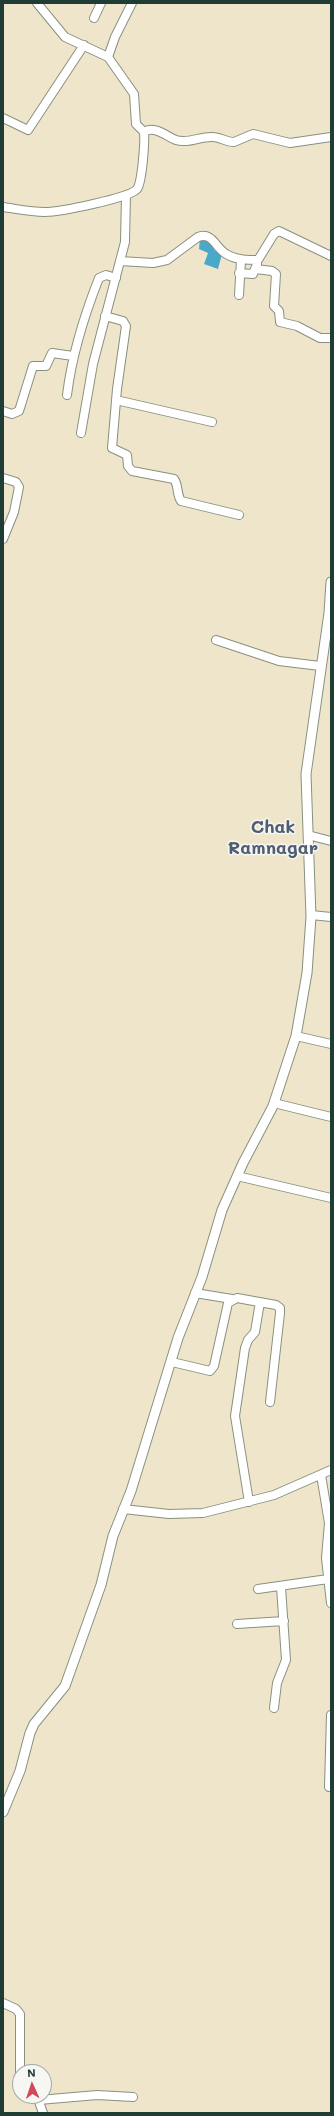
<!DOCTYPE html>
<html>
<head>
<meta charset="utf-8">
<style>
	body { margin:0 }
	#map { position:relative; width:334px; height:2116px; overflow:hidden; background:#efe5cb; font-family:Mali,sans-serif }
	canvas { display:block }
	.frame { position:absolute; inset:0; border:4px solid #1f3d34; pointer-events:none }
	.north { position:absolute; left:12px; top:2064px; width:40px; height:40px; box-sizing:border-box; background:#f6f6f2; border:1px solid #a0aca6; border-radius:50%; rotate:357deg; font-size:11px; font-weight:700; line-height:16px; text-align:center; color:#1f3d34 }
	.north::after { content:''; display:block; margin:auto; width:14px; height:18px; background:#d1495b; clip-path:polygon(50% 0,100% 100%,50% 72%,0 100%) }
</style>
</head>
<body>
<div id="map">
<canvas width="334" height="2116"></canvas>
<div class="frame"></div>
<div class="north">N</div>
</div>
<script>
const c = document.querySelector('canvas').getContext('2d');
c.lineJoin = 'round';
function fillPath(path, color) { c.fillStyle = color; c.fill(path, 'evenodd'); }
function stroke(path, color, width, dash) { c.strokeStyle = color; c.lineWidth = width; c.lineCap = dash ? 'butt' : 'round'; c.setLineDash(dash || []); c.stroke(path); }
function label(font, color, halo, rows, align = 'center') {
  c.font = font + ' Mali,sans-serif'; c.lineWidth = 3; c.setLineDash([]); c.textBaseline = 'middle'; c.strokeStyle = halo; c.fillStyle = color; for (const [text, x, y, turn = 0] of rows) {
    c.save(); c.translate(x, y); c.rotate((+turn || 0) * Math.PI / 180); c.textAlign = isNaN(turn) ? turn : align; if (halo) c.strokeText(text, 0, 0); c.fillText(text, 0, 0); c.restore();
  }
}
const water = new Path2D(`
	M200 238 210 239 215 251 222 254 218 269 204 264 208 253 199 249Z`);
const minor = new Path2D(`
	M37 3 65 37 108 57 134 94 136 124 144 132
	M94 18 101 3
	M108 57 115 37 132 3
	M3 118 28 130 84 45
	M3 207C17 209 31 212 45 212 59 212 130 198 137 189 142 183 145 142 144 132 154 125 166 136 176 140 188 144 201 136 213 137 220 137 226 142 234 142L253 134 290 143 331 137
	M120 261 153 263 167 260 198 237C213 231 216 250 228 255 237 260 248 260 258 260L274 234 279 231 331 256
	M256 269 272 271 276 274 274 306 279 311 280 322 297 326 320 338H331
	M239 273 253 274 257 264
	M239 295 241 260
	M105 316 123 321 126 326 117 389 112 448 127 455 128 466 132 471 174 479C179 486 176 493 181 501L239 515
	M67 395C72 354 84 316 99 278L106 275 116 278
	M116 400 212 422
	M3 411 12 414 19 411 33 366H46L52 353 73 356
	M81 433 93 364 125 242 126 195
	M3 478 16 482 19 487 14 512 3 539
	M216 640 279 661 320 666
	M308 835 331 841
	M311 915 331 917
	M296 1036 331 1044
	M274 1103 331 1117
	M237 1176 331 1198
	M195 1293 232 1299
	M172 1362 210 1371 214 1366 228 1303 237 1298 276 1305 280 1308V1313L270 1402
	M321 1475 329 1523 326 1558 331 1603
	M249 1502 235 1416 245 1348 248 1340 255 1332 260 1302
	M123 1509 169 1514 203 1513 274 1495 331 1470
	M258 1589 328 1579
	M237 1624 284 1621
	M274 1708 277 1683 286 1660 281 1587
	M329 1787 331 1715
	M3 2003 16 2009 20 2014V2072
	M37 2096 43 2113
	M39 2100 97 2095 133 2097`);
const tertiary = new Path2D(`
	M3 1812 20 1771 30 1733 34 1724 65 1686 101 1585 113 1536 131 1491 178 1338 202 1277 222 1210 243 1163 273 1106 296 1036 307 973 311 917 306 774 329 613 331 582`);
const districtNames = [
	["Chak",273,827],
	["Ramnagar",273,848]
];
fillPath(water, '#4aa9c9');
stroke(minor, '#879180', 10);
stroke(tertiary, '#879180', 11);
stroke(minor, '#fff', 8);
stroke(tertiary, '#fff', 9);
label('bold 18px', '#515e72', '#f6f6f2', districtNames);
</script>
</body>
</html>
